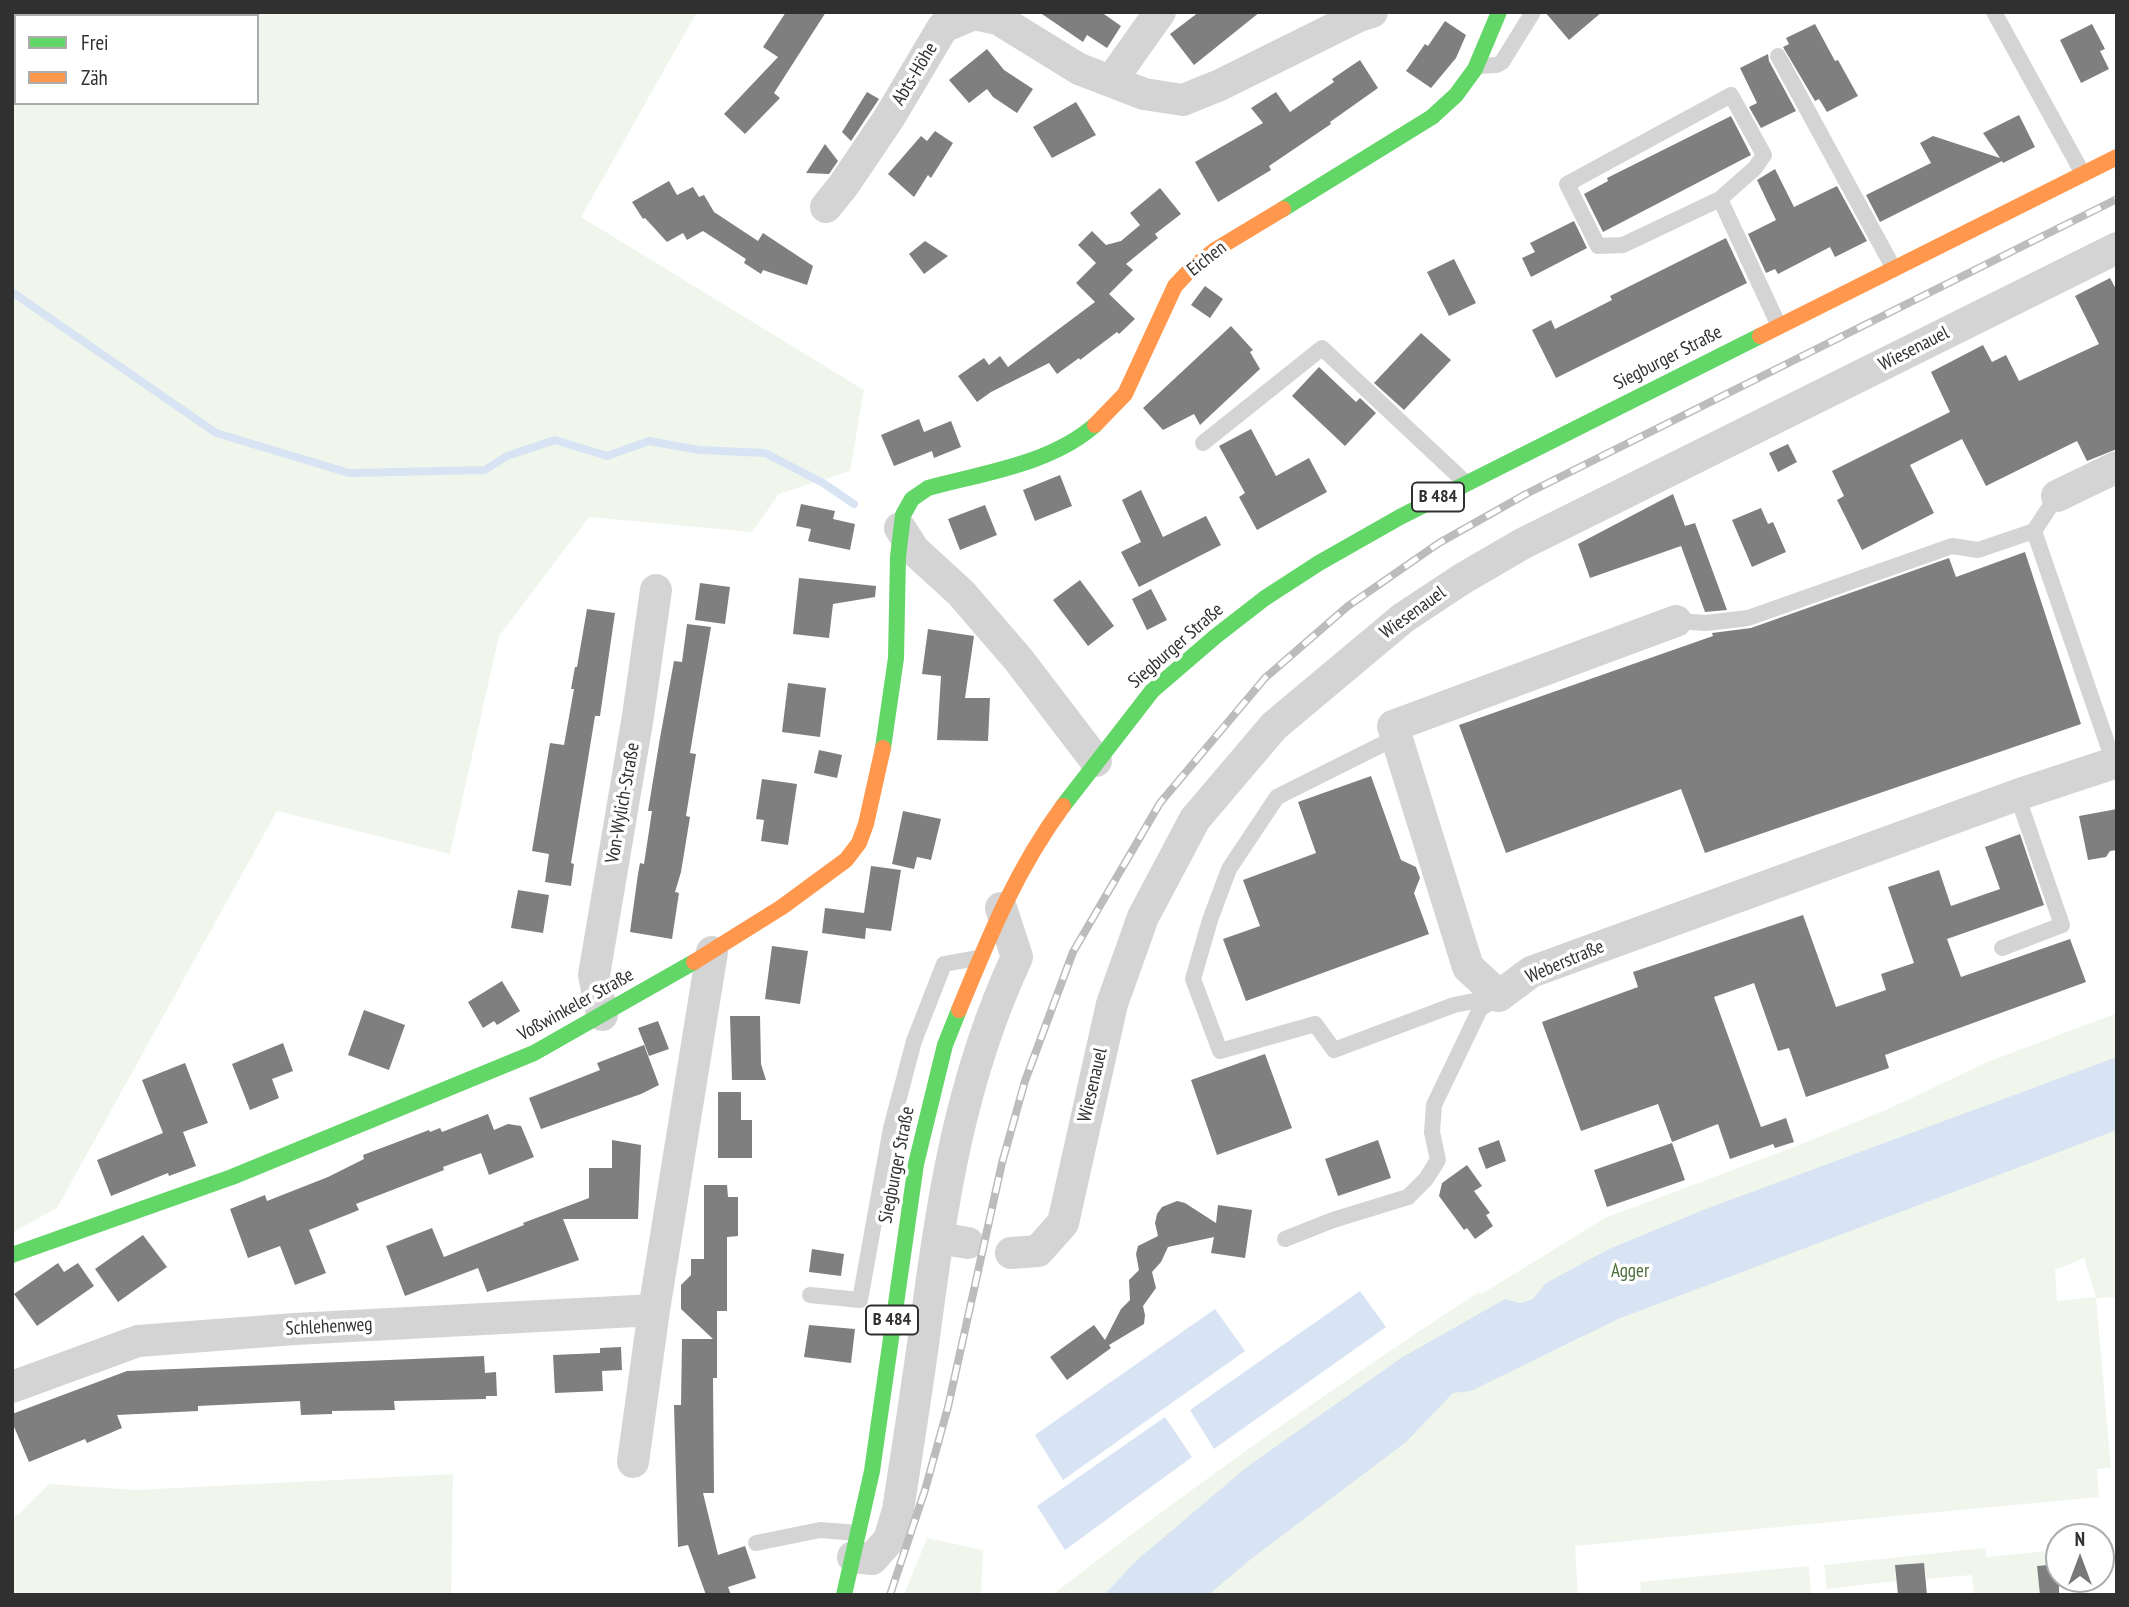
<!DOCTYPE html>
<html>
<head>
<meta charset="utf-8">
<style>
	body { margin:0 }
	#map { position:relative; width:2129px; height:1607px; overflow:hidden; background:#fff; font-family:"PT Sans Narrow",sans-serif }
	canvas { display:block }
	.frame { position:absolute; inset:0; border:14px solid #303030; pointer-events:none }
	.legend { position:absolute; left:14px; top:14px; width:245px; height:91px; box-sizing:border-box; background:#fff; border:2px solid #acacac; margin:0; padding:9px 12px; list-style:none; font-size:21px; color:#303030 }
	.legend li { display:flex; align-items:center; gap:14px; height:35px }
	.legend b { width:35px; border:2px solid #acacac }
	.north { position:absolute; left:2045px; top:1523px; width:70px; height:70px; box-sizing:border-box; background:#fff; border:2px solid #acacac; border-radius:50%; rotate:0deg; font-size:19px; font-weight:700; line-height:28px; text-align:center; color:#303030 }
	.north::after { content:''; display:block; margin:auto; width:24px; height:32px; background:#787878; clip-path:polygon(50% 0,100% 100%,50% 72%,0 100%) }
</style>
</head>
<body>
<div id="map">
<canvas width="2129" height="1607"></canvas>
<div class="frame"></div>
<ul class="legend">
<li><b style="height:9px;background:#63d668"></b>Frei</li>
<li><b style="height:9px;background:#ff974d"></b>Zäh</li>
</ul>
<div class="north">N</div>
</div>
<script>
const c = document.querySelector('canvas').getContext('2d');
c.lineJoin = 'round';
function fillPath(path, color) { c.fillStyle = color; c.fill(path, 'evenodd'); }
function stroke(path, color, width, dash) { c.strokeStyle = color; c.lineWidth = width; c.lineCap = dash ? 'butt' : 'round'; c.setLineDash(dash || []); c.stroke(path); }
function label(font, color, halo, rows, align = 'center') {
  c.font = font + ' "PT Sans Narrow",sans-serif'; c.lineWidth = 7; c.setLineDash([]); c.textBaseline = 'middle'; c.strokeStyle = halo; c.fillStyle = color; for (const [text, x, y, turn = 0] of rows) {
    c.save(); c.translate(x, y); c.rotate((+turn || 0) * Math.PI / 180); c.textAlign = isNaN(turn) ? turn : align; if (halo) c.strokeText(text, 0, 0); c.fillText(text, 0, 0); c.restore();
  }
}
const green = new Path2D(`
	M12 12H697L581 217 864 390 850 471 779 494 752 532 589 517 499 636 450 854 277 811 57 1208 12 1233ZM16 16H257V103H16Z
	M2117 1013V1297L2096 1298 2111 1468 2097 1469 2099 1497 1575 1546 1578 1595H1052C1190 1488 1333 1387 1479 1292L1480 1295 1605 1218 1786 1150 1888 1109 1990 1061ZM2084 1258 2096 1297 2057 1301 2055 1270Z
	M453 1474 451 1595H12V1516L18 1515 49 1484 136 1490Z
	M927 1538 983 1550 981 1595H904Z
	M1985 1548 1987 1557 2059 1550V1564L2037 1566 2040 1595H1974L1972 1575 1926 1579 1924 1563 1895 1565 1896 1581 1827 1589 1824 1565Z
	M1809 1566 1811 1595H1630L1641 1594 1640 1582Z`);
const water = new Path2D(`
	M2117 1057V1130L1618 1319 1471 1391 1453 1393 1406 1442 1251 1559 1208 1595H1104L1137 1560 1247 1467 1401 1358 1505 1299 1520 1303 1533 1299 1546 1283 1609 1249 1703 1210Z
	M1360 1291 1386 1327 1214 1449 1190 1410Z
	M1215 1309 1245 1351 1063 1480 1035 1435Z
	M1165 1417 1192 1457 1065 1550 1037 1506Z`);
const stream = new Path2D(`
	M12 292 216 433 349 473 485 470 507 456 555 440 607 456 649 441 699 450 765 453 823 483 854 504`);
const building = new Path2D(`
	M786 12H826L774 93 780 98 745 134 724 114 778 57 763 47Z
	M1039 12H1101L1121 26 1107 48 1087 35 1083 42Z
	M1199 12H1260L1194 65 1170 34Z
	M1545 12H1602L1569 40Z
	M1445 21 1466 35 1456 58 1431 88 1406 71 1425 44 1428 46Z
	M1815 24 1835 61 1838 60 1858 96 1827 112 1819 99 1815 101 1783 47 1789 44 1786 38Z
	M2092 24 2105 49 2100 51 2109 69 2081 83 2060 40Z
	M987 49 1004 70 1033 89 1017 113 993 97 987 89 969 103 949 80Z
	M1768 54 1769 61 1796 111 1761 128 1749 107 1757 103 1740 68Z
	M1360 60 1378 88 1330 122 1331 124 1269 166 1271 170 1218 202 1195 162 1263 123 1251 108 1276 92 1290 112 1334 82 1332 79Z
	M867 92 879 99 851 141 842 132Z
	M1076 102 1096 135 1052 158 1033 127Z
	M2019 115 2035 147 2003 163 2002 161 1880 222 1866 195 1931 163 1920 143 1933 136 2000 158 1983 133Z
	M1731 116 1751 155 1603 232 1584 194 1608 181 1607 178Z
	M935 131 953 143 931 178 928 175 914 197 888 174 921 136 927 141Z
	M825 144 838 161 829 174 806 173Z
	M1775 169 1794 207 1837 186 1867 241 1835 257 1830 247 1778 274 1775 269 1766 273 1748 234 1776 220 1757 180Z
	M669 181 677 195 693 187 699 197 704 195 714 212 758 241 763 233 813 266 807 285 763 270 761 274 744 263 746 259 703 231 687 240 683 233 667 242 645 218 643 219 632 202Z
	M1160 188 1181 214 1155 234 1158 238 1126 264 1133 270 1109 294 1135 319 1119 334 1117 332 1080 360 1079 358 1057 374 1049 363 991 392 977 402 958 376 984 358 989 365 1000 356 1008 367 1095 302 1076 283 1096 263 1078 245 1092 231 1106 245 1121 241 1140 225 1130 213Z
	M1574 221 1587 248 1531 277 1522 258 1535 252 1530 243Z
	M1726 238 1747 283 1556 378 1532 330 1551 320 1555 329 1612 300 1610 296Z
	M925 241 948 256 924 274 909 254Z
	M1454 259 1476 303 1449 316 1427 272Z
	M2110 278 2117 291V449L2087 461 2077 441 1986 486 1962 439 1910 465 1934 513 1862 550 1837 500 1844 496 1832 471 1950 412 1931 372 1983 345 1992 362 2006 355 2019 381 2099 344 2075 296Z
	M1205 286 1223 299 1210 318 1191 305Z
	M1231 326 1253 350 1250 352 1260 369 1200 425 1194 414 1163 430 1143 408Z
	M1421 333 1451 360 1404 410 1374 383Z
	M1319 367 1356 402 1360 398 1376 413 1345 446 1292 396Z
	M919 419 924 432 951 421 961 447 934 458 932 451 894 466 881 435Z
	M1251 429 1276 476 1309 458 1327 492 1257 530 1239 497 1245 493 1219 446Z
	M1788 444 1797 462 1778 472 1769 453Z
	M1060 475 1072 506 1035 521 1023 490Z
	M1141 490 1163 537 1206 516 1221 545 1139 587 1121 552 1141 542 1122 500Z
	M1673 494 1685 526 1695 523 1727 610 1705 612 1681 546 1590 578 1578 544Z
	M801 504 835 511 833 519 855 524 850 550 808 541 811 529 796 526Z
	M985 505 997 535 960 550 948 519Z
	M1761 508 1768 524 1773 522 1786 552 1752 567 1732 520Z
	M2025 552 2081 724 1705 853 1681 789 1506 853 1459 725 1713 636 1712 633 1751 628 1949 558 1956 577Z
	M799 578 876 586 875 597 833 604 829 638 793 634Z
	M1080 580 1114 626 1088 646 1053 600Z
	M700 583 730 587 725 624 695 620Z
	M1151 589 1167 620 1147 630 1132 599Z
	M587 609 615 613 600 716H595L571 863 574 864 571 886 545 882 549 854 532 851 550 743 564 745 574 689H571L575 667H577Z
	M687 624 711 627 690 753 696 754 686 816 690 817 681 872 675 892 679 893 672 939 630 932 638 874 640 863 644 864 652 811H648L660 738 674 661 682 662Z
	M928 629 974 636 965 698H990L988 741 937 740 941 676 922 674Z
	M788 683 826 688 820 737 782 732Z
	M819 750 842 755 837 778 814 773Z
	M1371 776 1401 860 1416 867 1420 878 1414 893 1429 934 1246 1001 1223 939 1260 926 1243 880 1316 853 1298 802Z
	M762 779 797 784 788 845 761 841 764 820 756 819Z
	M2117 809V850L2110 851 2106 857 2088 860 2079 816Z
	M903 811 941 819 931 860 917 857 914 869 892 864Z
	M2020 834 2044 905 1947 939 1961 977 2070 939 2086 982 1885 1055 1889 1068 1806 1097 1789 1048 1778 1051 1754 983 1714 997 1761 1127 1786 1118 1794 1142 1775 1148 1773 1144 1730 1159 1718 1124 1672 1142 1658 1104 1581 1131 1542 1022 1638 987 1633 972 1803 915 1836 1007 1886 990 1881 974 1914 963 1888 887 1939 870 1951 906 2000 889 1985 847Z
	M871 866 901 870 891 931 866 928 865 939 822 933 825 908 864 913Z
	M518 890 549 895 543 933 511 928Z
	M772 946 808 951 800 1004 765 999Z
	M502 981 520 1011 497 1025 494 1021 483 1028 468 1002Z
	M364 1010 405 1025 389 1070 348 1055Z
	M730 1016H760L761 1064 766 1080H732Z
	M658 1021 669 1049 649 1056 638 1028Z
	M283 1043 293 1071 272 1079 279 1098 250 1110 232 1064Z
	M644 1045 659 1085 641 1094 541 1129 529 1098 600 1070 597 1063Z
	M1265 1054 1292 1128 1217 1155 1191 1080Z
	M185 1063 208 1123 183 1132 196 1166 169 1176 168 1173 111 1196 97 1160 163 1133 142 1080Z
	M718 1092H741V1120H752V1158H718Z
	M488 1114 494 1130 508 1124 521 1126 534 1157 489 1175 481 1153 443 1167 444 1170 356 1204 359 1210 309 1230 326 1273 295 1285 280 1246 248 1258 230 1209 265 1195 267 1201 328 1177 364 1159 363 1155 429 1130 430 1132 440 1128 442 1132Z
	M612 1140 641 1145 638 1219H563L579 1260 487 1292 478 1268 405 1296 386 1246 432 1228 444 1257 524 1225 523 1223 589 1198V1168H612Z
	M1378 1140 1391 1178 1338 1196 1325 1159Z
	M1499 1140 1506 1161 1486 1169 1478 1148Z
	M1672 1143 1685 1180 1607 1207 1594 1170Z
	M1467 1165 1482 1186 1474 1191 1490 1213 1486 1215 1493 1226 1475 1239 1467 1228 1464 1230 1439 1196 1442 1183Z
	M704 1185H727L728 1197H738V1236L727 1237V1311H717V1378H713L714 1493H703L718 1555 745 1546 756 1578 728 1587 731 1595H706L688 1545 678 1547 674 1405H681L682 1339H713L681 1309V1285L691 1275V1259H704Z
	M1177 1201 1185 1203 1216 1223 1218 1205 1252 1210 1245 1258 1211 1253 1214 1237 1168 1247 1161 1262 1152 1272 1156 1288 1143 1306 1145 1315 1144 1324 1109 1345 1111 1348 1067 1380 1050 1357 1094 1325 1105 1340 1121 1309 1130 1300 1129 1280 1139 1270 1136 1254 1138 1246 1158 1236 1155 1223 1157 1214 1162 1207Z
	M143 1235 167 1267 118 1302 95 1269Z
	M812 1249 844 1254 841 1276 809 1272Z
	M58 1263 64 1272 78 1263 94 1286 37 1326 14 1294Z
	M809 1325 855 1329 851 1363 804 1357Z
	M621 1347 622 1370 602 1371 603 1391 555 1393 553 1355 600 1353V1348Z
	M484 1356 485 1373 496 1372 497 1396H486V1399L394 1401 395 1410 332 1411V1414L301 1415 300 1401 198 1406V1411L117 1415 122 1428 87 1443 85 1439 29 1462 12 1422V1414L127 1371Z
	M1924 1563 1927 1595H1898L1895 1565Z
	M2059 1564V1595H2040L2037 1566Z`);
const lane = new Path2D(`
	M1994 12 2083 174
	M1778 56 1894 269
	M1479 66 1497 65 1502 62 1533 12
	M1720 199 1755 168 1764 155 1731 95 1567 184 1598 246 1623 245 1720 199 1779 326
	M1203 443 1322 348 1466 483
	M2034 531 2057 496
	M1676 621 1706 623 1748 618 1952 546 1978 550 2034 531 2114 763
	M1397 737 1277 797 1229 869 1210 920 1193 979 1220 1051 1315 1024 1334 1050 1454 1005 1499 996
	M2002 948 2062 925 2017 795
	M1285 1239 1333 1220 1408 1197 1426 1179 1438 1160 1432 1132 1434 1105 1480 1009 1494 1000
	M810 1295 860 1300 891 1128 914 1041 944 964 977 958
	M756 1543 820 1530 858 1533`);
const street = new Path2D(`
	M1111 81 1160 12
	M826 207 843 186 889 118 943 27 974 14 998 19 1079 69 1144 94 1183 100 1220 85 1359 16 1372 12
	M2057 496 2117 467
	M900 528 914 550 961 593 1018 659 1096 761
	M1676 621 1393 726 1468 967 1499 996 1531 972 2017 795 2117 762
	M602 1015 594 975 638 716 656 590
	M938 1238 968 1243
	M1011 1253 1038 1251 1063 1223 1112 1004 1143 917 1195 819 1274 726 1403 618 1462 579 1522 544 2117 248
	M12 1387 138 1341 295 1329 654 1310
	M633 1462 654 1310 712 952
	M853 1557 872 1559 889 1540 898 1510C907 1452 916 1395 924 1337 942 1202 959 1082 1017 957L1001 908`);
const fast = new Path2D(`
	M1283 209 1432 117 1456 95 1475 69 1499 12
	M883 748 896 658 898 557 903 515 912 499 928 488C983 473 1051 464 1095 425
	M1063 806 1152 691 1216 636 1265 598 1319 563 1400 517 1760 336
	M12 1255 232 1177 534 1053 694 962
	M844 1595 872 1471 916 1164 945 1045 959 1010`);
const slow = new Path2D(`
	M1760 336 2117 157
	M1095 425 1125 394 1175 286 1191 269 1215 250 1283 209
	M694 962 782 907 846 860 859 843 866 824 883 748
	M959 1010C989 937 1016 870 1063 806`);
const rail = new Path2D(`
	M890 1595 925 1490 948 1407 1002 1163 1025 1081 1073 952 1160 803 1265 678 1348 606 1439 543 1526 494 2117 199`);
const shields = [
	[1438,497,52],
	[892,1320,52]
];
const shieldNames = [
	["B 484",1438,497],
	["B 484",892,1320]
];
const streetNames = [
	["Abts-Höhe",915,74,-59],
	["Eichen",1207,259,-38],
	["Wiesenauel",1914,349,-27],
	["Siegburger Straße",1668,358,-27],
	["Wiesenauel",1413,613,-36],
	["Siegburger Straße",1176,646,-41],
	["Von-Wylich-Straße",623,803,-80],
	["Weberstraße",1565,962,-23],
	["Voßwinkeler Straße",576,1005,-29],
	["Wiesenauel",1093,1085,-77],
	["Siegburger Straße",897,1165,-79],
	["Schlehenweg",329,1327,-3]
];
const parkNames = [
	["Agger",1630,1272]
];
fillPath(green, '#f0f6ec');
fillPath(water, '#d8e4f4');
stroke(stream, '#d8e4f4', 8);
fillPath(building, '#7f7f7f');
stroke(lane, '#d4d4d4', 16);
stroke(street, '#d4d4d4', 32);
stroke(fast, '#63d668', 16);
stroke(slow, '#ff974d', 16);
stroke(rail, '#bcbcbc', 8);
stroke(rail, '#fff', 5, [16]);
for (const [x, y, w] of shields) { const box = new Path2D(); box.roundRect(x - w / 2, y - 14.5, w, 29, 5); c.fillStyle = '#fff'; c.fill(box); stroke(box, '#303030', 2); }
label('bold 18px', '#303030', null, shieldNames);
label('19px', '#303030', '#fff', streetNames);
label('19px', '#486f3a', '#fff', parkNames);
</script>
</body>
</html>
